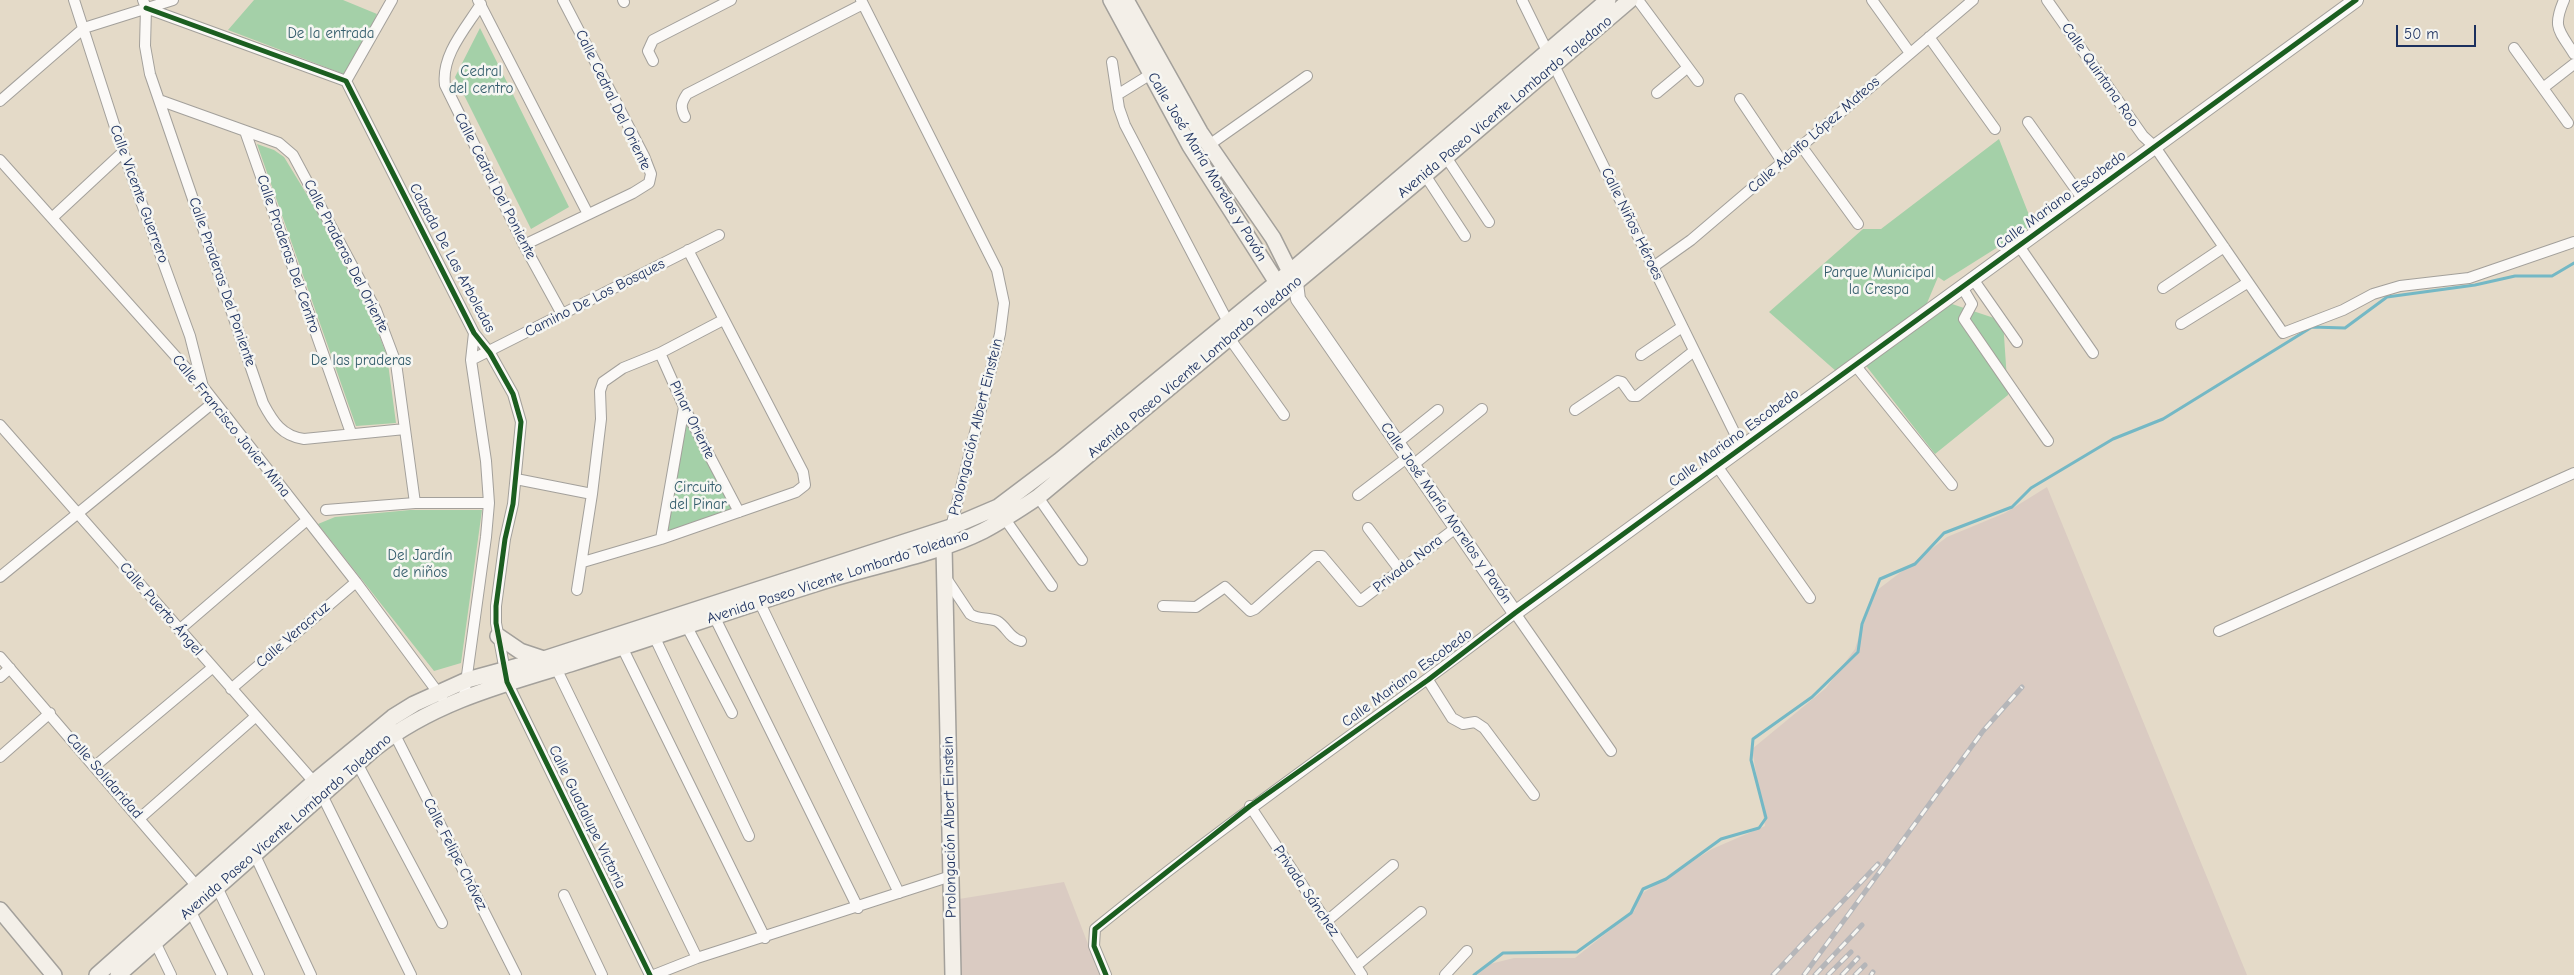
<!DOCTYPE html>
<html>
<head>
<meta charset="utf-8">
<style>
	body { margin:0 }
	#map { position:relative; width:2574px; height:975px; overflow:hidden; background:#e4dac8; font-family:"Comic Neue",sans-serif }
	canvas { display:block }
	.scale { position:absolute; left:2396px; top:25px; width:80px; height:22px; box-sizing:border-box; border:2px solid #1b2f5e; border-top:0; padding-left:6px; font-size:15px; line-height:18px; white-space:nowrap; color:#1b2f5e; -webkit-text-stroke:4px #f6f6f2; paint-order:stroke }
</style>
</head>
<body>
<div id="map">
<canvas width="2574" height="975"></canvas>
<div class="scale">50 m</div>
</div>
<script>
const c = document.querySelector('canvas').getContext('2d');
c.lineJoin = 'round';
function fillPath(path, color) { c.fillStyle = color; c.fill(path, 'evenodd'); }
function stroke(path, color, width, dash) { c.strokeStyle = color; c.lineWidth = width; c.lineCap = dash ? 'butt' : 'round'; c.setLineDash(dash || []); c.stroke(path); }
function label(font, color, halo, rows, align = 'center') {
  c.font = font + ' "Comic Neue",sans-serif'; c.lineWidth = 5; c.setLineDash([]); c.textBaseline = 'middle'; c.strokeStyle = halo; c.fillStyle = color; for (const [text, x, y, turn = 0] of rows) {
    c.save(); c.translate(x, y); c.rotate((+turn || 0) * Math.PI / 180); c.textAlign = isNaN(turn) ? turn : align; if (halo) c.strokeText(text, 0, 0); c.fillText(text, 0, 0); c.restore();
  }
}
const industrial = new Path2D(`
	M2047 487 2247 975H1477L1490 964 1514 958H1575L1635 910 1638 896 1712 849 1765 826 1752 749 1826 688 1855 649 1872 594 1947 537 2005 513Z
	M1064 882 1100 975H961L959 899Z`);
const green = new Path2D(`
	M254 0H343L377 14 349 76 228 30Z
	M480 28 569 207 531 229 455 77Z
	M1999 139 2033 225 1944 281 1938 277 1922 315 1837 372 1769 312 1863 229H1881Z
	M257 144 274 150 284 157 320 216 371 313 387 356 396 423 356 426Z
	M1943 301 2003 321 2008 395 1935 454 1867 367 1858 365Z
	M687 423 734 510 666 533Z
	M410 510H482L461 663 434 671 318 524 335 517Z`);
const stream = new Path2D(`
	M1474 975 1503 953 1577 952 1631 913 1643 889 1666 879 1721 839 1759 828 1766 818 1751 760 1753 739 1812 697 1858 652 1862 624 1880 579 1915 564 1944 533 2012 507 2031 488 2113 439 2163 419 2312 327 2345 328 2387 297 2475 285 2515 276H2552L2574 263`);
const minor = new Path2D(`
	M74 0 123 152 190 336 203 387
	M143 0 146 8 145 46 150 74 263 403C273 422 282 436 304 439L405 429
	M478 0 588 214
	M623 0 624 2
	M861 0 997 270 1004 303 1000 334 951 527
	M1522 0 1742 448
	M1638 0 1698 81
	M1872 0 1910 53
	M2047 0 2143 136 2155 147 2283 333 2343 310 2373 294 2400 286 2469 278 2574 242
	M2564 0C2552 28 2559 30 2574 54
	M481 4C466 28 441 55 445 85L524 245 562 314
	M146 8 346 81 474 333 490 353 513 394 521 422 513 504 505 539 496 606V623L507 682 650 975
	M1929 37 1995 129
	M2514 48 2568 123
	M653 61 648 51 653 40 731 0
	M1112 62 1119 108 1125 125 1228 322
	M346 81 392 0
	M2543 88 2574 64
	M1657 93 1687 68
	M1117 95 1151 74
	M1740 99 1783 163
	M159 100 279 143 293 155 376 310 396 363 415 503
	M0 101 84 28 173 0
	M685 117C680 107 681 103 687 94L863 4
	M2028 122 2082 198
	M245 131 351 433
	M1209 145 1307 76
	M1802 147 1858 224
	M1446 157 1489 222
	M0 160 204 388 356 582 442 698
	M1425 175 1465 236
	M52 218 123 152
	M524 245 633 193 649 183 651 174 644 156 563 0
	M2019 246 2093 353
	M1653 267 1691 240 1973 0
	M1973 279 2017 342
	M1962 287 1972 304 1964 319 1966 322 2048 441
	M2163 288 2224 247
	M2181 324 2247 283
	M1230 339 1284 415
	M660 353 684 407 739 512
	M1641 355 1682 327
	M471 360 719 235
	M1855 365 1952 485
	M1575 410 1618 381 1622 382 1632 396H1637L1694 351
	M0 425 314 782 321 793 411 975
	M1397 443 1438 410
	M1413 465 1482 409
	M1717 466 1810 598
	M516 479 592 494
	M1358 495 1408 457
	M1038 497 1082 560
	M326 510 415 503H489
	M1005 519 1052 586
	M1368 528 1399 569
	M661 539 684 407
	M583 562 661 539 796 492 805 485 803 472 688 250
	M0 577 214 402
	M946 578 970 614C978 620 988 617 997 621 1007 627 1009 638 1021 641
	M577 590 592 494 601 419 600 391 603 382 623 368 660 353 723 320
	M759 601 899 893
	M1163 606 1196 607 1225 587 1250 611 1255 609 1315 556H1322L1360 601 1457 527
	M714 616 858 908
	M686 625 732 713
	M179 630 307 520
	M2219 631 2574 473
	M654 636 749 836
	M622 647 765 938
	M0 657 200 890
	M556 668 697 958
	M0 677 10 668
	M1428 680 1452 718 1463 724 1475 722 1484 728 1534 795
	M231 689 356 582
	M464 697 486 537 489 503 486 461 471 360 474 333
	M394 733 516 975
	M0 757 50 713
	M357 763 442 923
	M95 766 212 668
	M1250 806 1362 975
	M140 818 255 717
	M254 853 311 975
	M217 887 259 975
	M564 895 602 975
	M190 910 222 975
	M1327 921 1393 865
	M155 942 171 975
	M1356 966 1421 912
	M654 975 697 958 951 876
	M1106 975 1094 946 1095 929C1231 818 1376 720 1515 613L1611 751
	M1445 975 1467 951`);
const tertiary = new Path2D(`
	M1296 283 1298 299 1515 613 2356 0`);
const secondary = new Path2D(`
	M1111 0 1190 146 1281 289
	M1126 0 1200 132 1273 238 1294 280
	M947 538 944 546 953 975
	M498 636 520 651 544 659
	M0 910 54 975
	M97 975 314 782 393 717 414 704 467 680 544 659 951 527 998 507 1059 461 1291 271 1608 0
	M118 975 374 749C432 703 500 685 570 664 653 638 735 609 818 583 870 566 935 555 983 531 1002 521 1020 509 1038 497L1425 175 1630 0`);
const rail = new Path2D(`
	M1773 975 1878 864
	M1804 975 1983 731 2022 687
	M1815 975 1862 925
	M1828 975 1851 952
	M1842 975 1858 958
	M1855 975 1865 965
	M1871 975 1873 972`);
const cycleway = new Path2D(`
	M146 8 346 81 474 333 490 353 513 394 521 422 513 504 505 539 496 606V623L507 682 650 975
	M1106 975 1094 946 1095 929 1250 806 1428 680 1515 613 2356 0`);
const parkNames = [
	["De la entrada",331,34],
	["Cedral",481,72],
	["del centro",481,89],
	["Parque Municipal",1879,273],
	["la Crespa",1879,290],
	["De las praderas",361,361],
	["Circuito",698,488],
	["del Pinar",698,505],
	["Del Jardín",420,556],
	["de niños",420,573]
];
const streetNames = [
	["Calle Quintana Roo",2100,75,55],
	["Calle Cedral Del Oriente",613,100,64],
	["Avenida Paseo Vicente Lombardo Toledano",1505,107,-40],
	["Calle Adolfo López Mateos",1814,135,-41],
	["Calle José María Morelos y Pavón",1207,167,59],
	["Calle Cedral Del Poniente",495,186,63],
	["Calle Vicente Guerrero",139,194,70],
	["Calle Mariano Escobedo",2061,200,-36],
	["Calle Niños Héroes",1632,224,64],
	["Calle Praderas Del Centro",288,254,71],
	["Calle Praderas Del Oriente",346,256,63],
	["Calzada De Las Arboledas",452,258,62],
	["Calle Praderas Del Poniente",222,282,71],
	["Camino De Los Bosques",595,298,-27],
	["Avenida Paseo Vicente Lombardo Toledano",1195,367,-40],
	["Pinar Oriente",692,420,64],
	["Calle Francisco Javier Mina",231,426,51],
	["Prolongación Albert Einstein",976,427,-76],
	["Calle Mariano Escobedo",1734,438,-36],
	["Calle José María Morelos y Pavón",1446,513,55],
	["Privada Nora",1408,564,-38],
	["Avenida Paseo Vicente Lombardo Toledano",838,577,-18],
	["Calle Puerto Ángel",161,609,49],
	["Calle Veracruz",293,635,-41],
	["Calle Mariano Escobedo",1407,678,-36],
	["Calle Solidaridad",104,776,49],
	["Calle Guadalupe Victoria",587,817,64],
	["Avenida Paseo Vicente Lombardo Toledano",286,827,-41],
	["Prolongación Albert Einstein",950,827,-91],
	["Calle Felipe Chávez",455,854,63],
	["Privada Sánchez",1306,891,56]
];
fillPath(industrial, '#dacbc2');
fillPath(green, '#a4d0a8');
stroke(stream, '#74b8c5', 3);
stroke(minor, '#a3a09b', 12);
stroke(tertiary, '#a3a09b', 16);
stroke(secondary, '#a3a09b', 18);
stroke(minor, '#fbf9f7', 10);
stroke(tertiary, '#fbf9f7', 14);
stroke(secondary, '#f3efe8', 15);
stroke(rail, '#b5b6b9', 5);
stroke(rail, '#f6f6f2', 3, [9]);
stroke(cycleway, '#1b5e20', 5);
label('15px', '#345d6c', '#f6f6f2', parkNames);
label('15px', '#1b2f5e', '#f6f6f2', streetNames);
</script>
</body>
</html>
